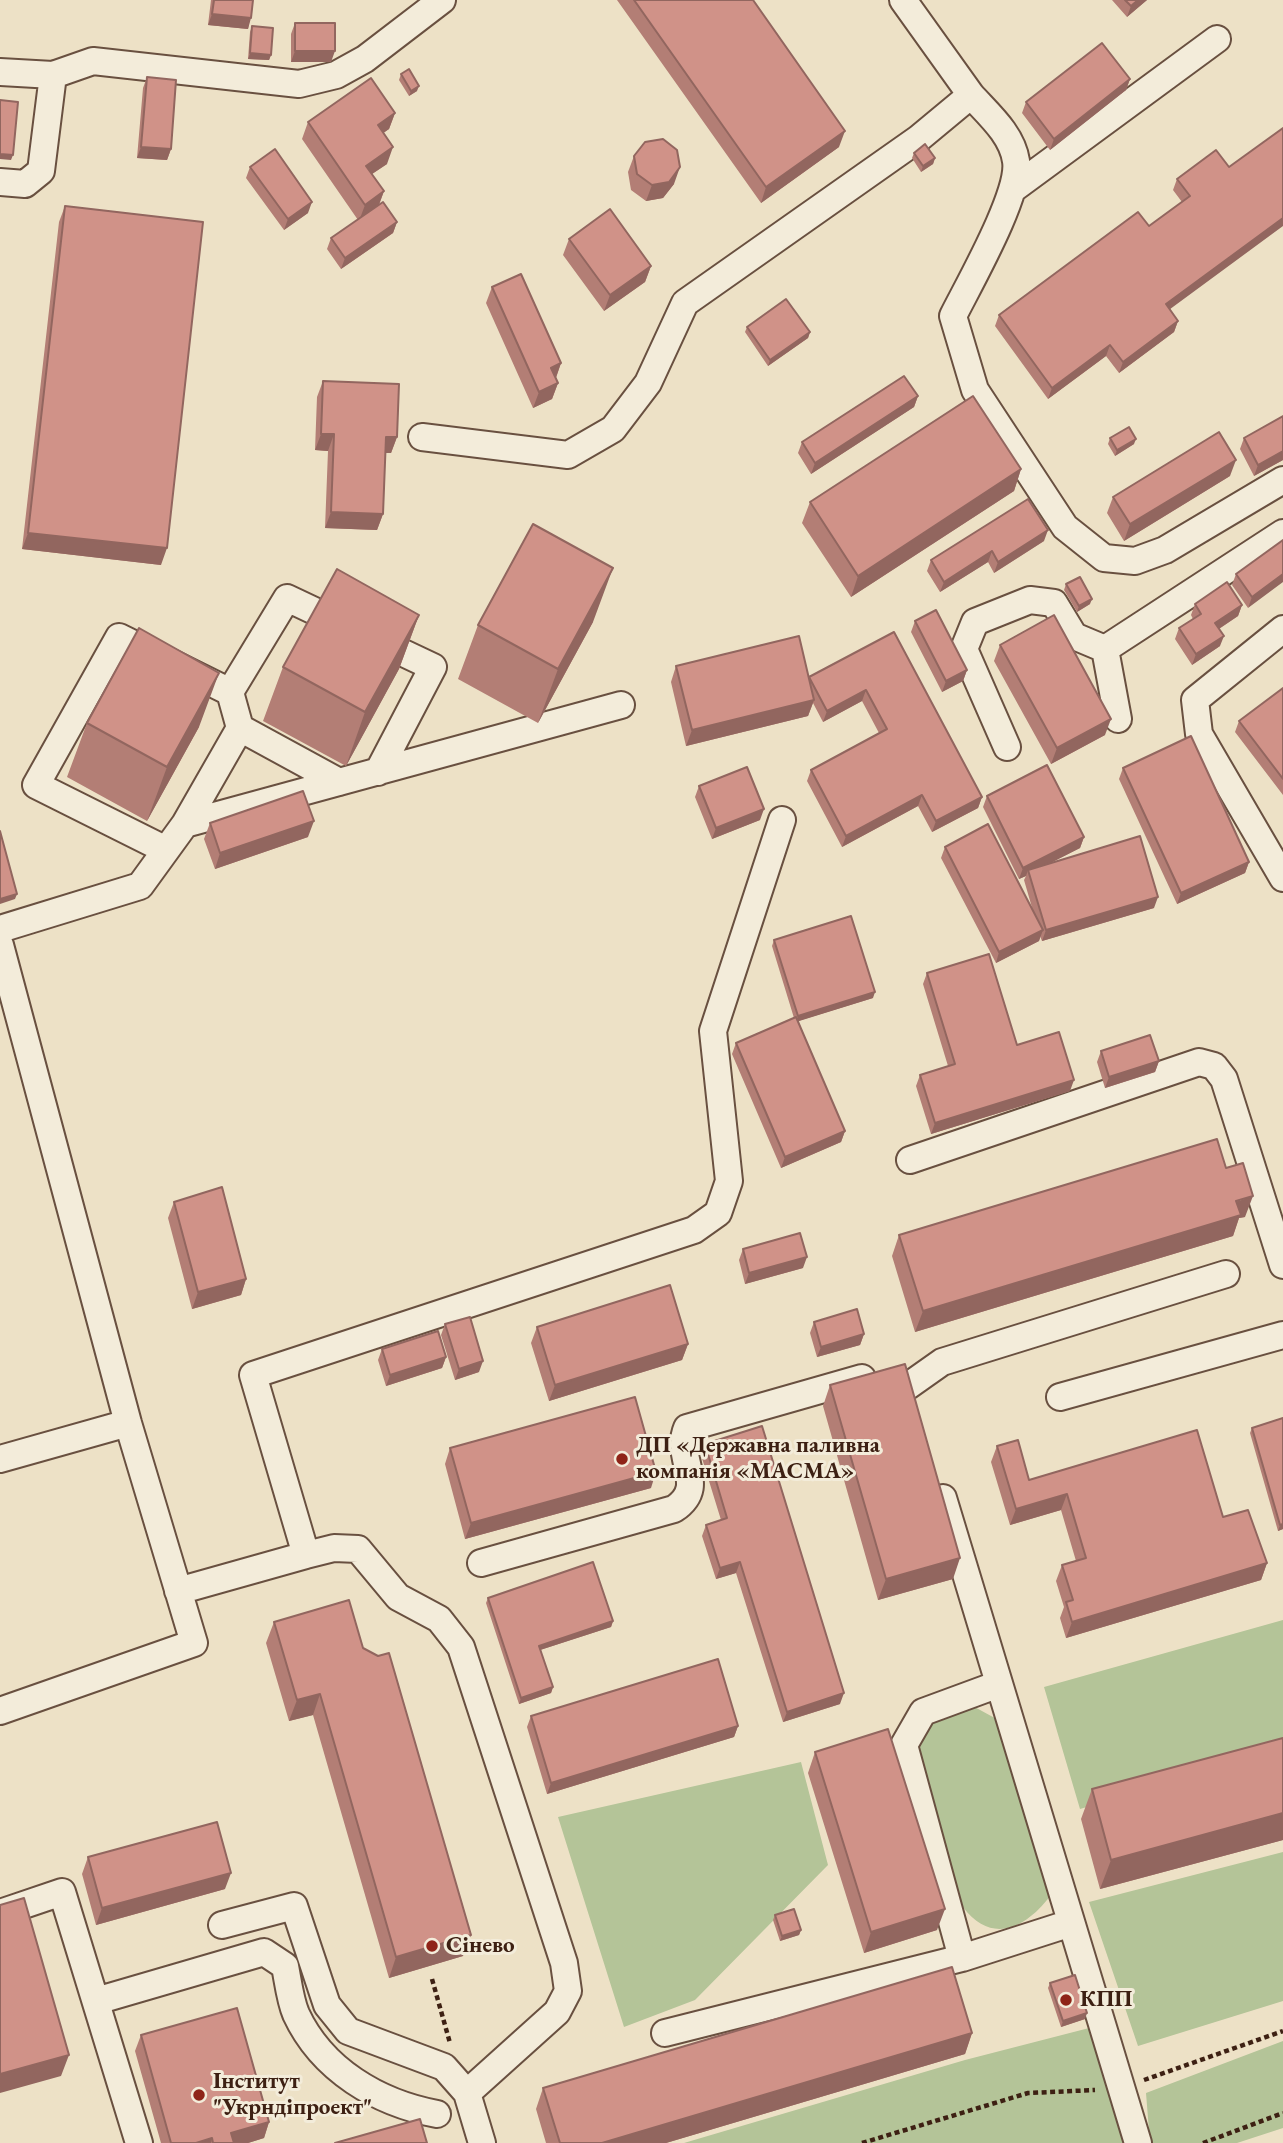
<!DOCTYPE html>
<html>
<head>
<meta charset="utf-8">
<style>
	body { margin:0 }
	canvas { display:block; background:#ede1c6 }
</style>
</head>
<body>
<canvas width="1283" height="2143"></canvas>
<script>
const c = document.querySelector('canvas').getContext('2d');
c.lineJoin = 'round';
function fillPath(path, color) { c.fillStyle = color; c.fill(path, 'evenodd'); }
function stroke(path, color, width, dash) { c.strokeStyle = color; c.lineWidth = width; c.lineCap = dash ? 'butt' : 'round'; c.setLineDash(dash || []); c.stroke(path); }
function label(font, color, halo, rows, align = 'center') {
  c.font = font + ' "EB Garamond",serif'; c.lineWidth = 6; c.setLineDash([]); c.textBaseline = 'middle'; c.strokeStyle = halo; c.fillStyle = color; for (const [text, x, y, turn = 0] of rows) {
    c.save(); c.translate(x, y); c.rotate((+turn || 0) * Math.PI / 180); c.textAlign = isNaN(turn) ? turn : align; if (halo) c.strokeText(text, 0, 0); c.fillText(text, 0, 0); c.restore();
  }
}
const green = new Path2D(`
	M1283 1620V1750L1080 1809 1044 1687Z
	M971 1705 1002 1722 1050 1896C1027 1927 992 1946 963 1907 949 1889 946 1858 939 1836 933 1813 908 1752 921 1731 933 1711 949 1709 971 1705Z
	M801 1762 828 1865 695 2000 624 2027 558 1817Z
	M1283 1852V2001L1138 2046 1089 1902Z
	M1093 2027 1124 2143H684L965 2060Z
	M1283 2041V2128L1237 2143H1150L1146 2093Z`);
const path = new Path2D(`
	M432 1979 450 2043
	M1144 2080 1283 2031
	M862 2143 1028 2093 1095 2090
	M1203 2143 1283 2113`);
const minor = new Path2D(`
	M0 72 53 75 93 61 299 84 336 75 365 59 442 0
	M971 95C988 114 1012 134 1016 161 1021 193 969 284 953 316L975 390 1065 527 1104 558 1135 561 1165 550 1283 480
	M0 182 25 184 41 171 53 75
	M1013 189 1217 39
	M422 437 568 455 613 429 648 383 685 303 918 139 971 95 903 0
	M1283 629 1195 700 1199 734 1283 878
	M230 692 287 598 433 667 378 772
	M1118 719 1105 649 1283 533
	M240 728 339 782
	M1007 747 964 649 975 622 1030 600 1054 603 1074 636 1105 649
	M164 849 36 785 119 637 230 692 240 728 185 824
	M0 929 140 886 185 824 621 705
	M0 945 128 1423 194 1643 0 1711
	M910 1160 1199 1062 1214 1066 1224 1079 1283 1265
	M908 1386 942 1362 1226 1274
	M1060 1397 1283 1335
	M0 1459 128 1423
	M943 1498 1138 2143
	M481 1563 674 1509C709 1486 674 1459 687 1428L862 1378
	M178 1591 306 1555
	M0 1913 62 1892 139 2143
	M222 1925 294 1906 327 2005 348 2031 444 2067 467 2093 482 2143
	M962 1958 904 1745 923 1712 999 1684
	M96 2001 264 1952 285 1966C288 1981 290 2000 296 2014 322 2070 378 2103 437 2114
	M665 2033 962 1958 1071 1923
	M467 2093 557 2012 568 1991 564 1963 461 1647 439 1619 398 1597 358 1549 334 1548 306 1555 253 1375 694 1230 718 1213 729 1181 713 1031 782 820`);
const wall = new Path2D(`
	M211 0H253L248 29 208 25Z
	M617 0H753L839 147 761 203Z
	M1112 0H1147L1127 17Z
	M295 23 331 62H291V34Z
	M252 26 271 55 269 60 248 59 250 32Z
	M401 74 417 91 409 96 399 80Z
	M147 77 171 149 167 160 137 158 143 88Z
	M1130 79 1126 90 1050 150 1022 113 1026 102Z
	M395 113 389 129 383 133 387 164 372 174 384 191 379 205 397 222 393 233 341 269 327 249 331 238 358 220 302 139 308 122Z
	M1216 150 1170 309 1178 321 1174 332 1119 373 1106 356 1048 399 995 326 999 315 1149 226 1182 202 1173 190 1177 179Z
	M914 153 935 158 933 164 921 172 912 158Z
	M634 156 674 184 663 198 646 201 631 190 628 172Z
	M250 167 308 213 284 230 246 178Z
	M65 206 161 565 22 549 59 222Z
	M569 239 651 266 645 282 604 311 563 255Z
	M492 287 561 363 556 378 558 383 552 399 533 408 486 303Z
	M747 327 810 332 808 338 768 366 745 332Z
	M323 381 397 437 391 453H385L383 514 377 530 325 528 328 451 315 450 317 397Z
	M918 396 914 407 811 474 798 453 802 442Z
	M1283 416V460L1254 476 1240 449 1244 438Z
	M1110 438 1134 444 1115 456 1108 444Z
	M1021 469 1014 491 851 597 802 523 810 502Z
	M1230 476 1124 541 1107 513 1113 497Z
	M1283 540 1248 608 1232 585 1236 574Z
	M1044 541 994 573 988 562 940 592 927 571 931 560Z
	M1066 584 1090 604 1077 612 1064 590Z
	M1195 604 1242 605 1238 616 1219 629 1220 646 1192 665 1175 639 1179 628 1193 619 1191 615Z
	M419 615 399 669 346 766 263 721 283 667Z
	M915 621 967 670 963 681 942 692 911 632Z
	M593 622 538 723 458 679 478 625Z
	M894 632 982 797 978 808 932 832 918 806 842 847 807 781 811 770 879 733 862 701 823 722 813 703 808 716 686 746 671 682 676 666 809 678Z
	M1000 645 1105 735 1051 764 994 661Z
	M1283 688V795L1235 732 1239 721Z
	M87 723 199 727 147 821 67 777Z
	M1123 768 1249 862 1245 873 1177 904 1119 779Z
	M699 786 760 820 712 839 695 797Z
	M987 796 1084 837 1080 848 1052 862 1154 908 1042 941 1040 936 1039 941 996 963 941 858 945 847 1033 911 1024 880 1026 876 1019 879 983 807Z
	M210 823 308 837 215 869 204 839Z
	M774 940 873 998 798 1021 845 1131 841 1142 781 1168 732 1054 736 1043 794 1018 772 946Z
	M927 973 1017 1045 1070 1091 931 1134 916 1086 920 1075 948 1066 923 984Z
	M1101 1051 1159 1061 1155 1072 1105 1088 1097 1062Z
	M1226 1168 1245 1217 1239 1218 1233 1236 915 1332 892 1256 899 1235Z
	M174 1202 246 1279 241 1295 192 1309 168 1218Z
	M743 1249 803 1268 745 1284 739 1260Z
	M814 1322 864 1334 860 1345 817 1357 810 1333Z
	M445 1324 479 1372 455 1380 441 1335Z
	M537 1327 688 1344 682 1360 549 1401 531 1343Z
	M382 1349 446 1357 442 1368 386 1386 378 1360Z
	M830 1385 953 1579 878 1600 823 1406Z
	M1252 1428 1283 1529 1278 1531 1250 1433Z
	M705 1444 840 1704 783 1722 736 1573 716 1579 702 1536 706 1525 721 1520 701 1455Z
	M997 1446 1029 1480 1223 1517 1267 1563 1261 1580 1066 1638 1060 1618 1064 1607 1056 1581 1062 1565 1076 1561 1061 1510 1010 1525 991 1462Z
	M450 1448 651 1488 465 1539 445 1464Z
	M488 1598 613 1621 611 1627 540 1650 553 1687 551 1693 519 1704 486 1603Z
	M274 1622 363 1648 463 1956 389 1978 313 1715 289 1721 266 1643Z
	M531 1716 738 1726 734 1737 547 1794 527 1727Z
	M1283 1738V1840L1100 1889 1081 1819 1092 1789Z
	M815 1752 937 1930 864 1953 808 1773Z
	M88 1857 225 1889 96 1925 82 1874Z
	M775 1915 801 1930 799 1935 780 1941 773 1920Z
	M1050 1983 1085 2019 1061 2027 1048 1988Z
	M972 2033 965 2054 666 2143H546L536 2109 543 2088Z
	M141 2035 269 2122 264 2138 248 2143H161L135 2051Z`);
const shadedWall = new Path2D(`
	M1138 0H1147L1127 17 1131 6Z
	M212 14 251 18 248 29 208 25Z
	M295 51H335L331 62H291Z
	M250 53 271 55 269 60 248 59Z
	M1130 79 1126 90 1050 150 1054 139Z
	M419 86 417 91 409 96 411 91Z
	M395 113 389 129 372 141 378 125Z
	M845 131 839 147 761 203 766 187Z
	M141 147 171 149 167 160 137 158Z
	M393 147 387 164 360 182 366 166Z
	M0 154 13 155 11 160 0 159Z
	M935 158 933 164 921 172 923 166Z
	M680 167 674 184 663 198 646 201 652 185Z
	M384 191 378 207 359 221 365 205Z
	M312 202 308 213 284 230 288 219Z
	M1283 218V226L1162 315 1166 304Z
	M397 222 393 233 341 269 345 258Z
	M651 266 645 282 604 311 610 295Z
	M1178 321 1174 332 1119 373 1123 362Z
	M810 332 808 338 768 366 770 360Z
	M1110 345 1106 356 1048 399 1052 388Z
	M561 363 555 380 551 368Z
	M558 383 552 399 533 408 539 392Z
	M918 396 914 407 811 474 815 463Z
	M321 434H334L328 451 315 450Z
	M386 437H397L391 453H380Z
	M1136 439 1134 444 1115 456 1117 450Z
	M1283 451V460L1254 476 1258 465Z
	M1236 460 1230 476 1124 541 1130 524Z
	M1021 469 1014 491 851 597 858 576Z
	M331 512 383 514 377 530 325 528Z
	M1048 530 1044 541 994 573 998 562Z
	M28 533 167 548 161 565 22 549Z
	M992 551 988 562 940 592 944 582Z
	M613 568 593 622 538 723 558 669Z
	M1283 574V582L1248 608 1252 597Z
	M1092 599 1090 604 1077 612 1079 606Z
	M1242 605 1238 616 1211 634 1215 623Z
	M419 615 399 669 346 766 365 712Z
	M1224 636 1220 646 1192 665 1196 654Z
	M967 670 963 681 942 692 946 681Z
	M219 673 199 727 147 821 167 767Z
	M866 690 862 701 823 722 827 711Z
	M814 700 808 716 686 746 692 730Z
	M1111 719 1105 735 1051 764 1057 748Z
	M922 795 918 806 842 847 846 836Z
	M982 797 978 808 932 832 936 821Z
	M764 809 760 820 712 839 716 828Z
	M314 821 308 837 215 869 220 853Z
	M1084 837 1080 848 1029 874 1028 870 1026 876 1019 879 1023 868Z
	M1249 862 1245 873 1177 904 1181 893Z
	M17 894 15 899 0 904V899Z
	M1158 897 1154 908 1042 941 1046 930Z
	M1043 930 1039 941 996 963 999 952Z
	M875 992 873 998 796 1022 798 1016Z
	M1159 1061 1155 1072 1105 1088 1109 1077Z
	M1074 1080 1070 1091 931 1134 935 1123Z
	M845 1131 841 1142 781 1168 785 1157Z
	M1253 1196 1245 1217 1239 1218 1233 1236 915 1332 923 1311Z
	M807 1257 803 1268 745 1284 749 1273Z
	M246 1279 241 1295 192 1309 198 1292Z
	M864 1334 860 1345 817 1357 821 1347Z
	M688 1344 682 1360 549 1401 555 1385Z
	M446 1357 442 1368 386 1386 390 1375Z
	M483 1361 479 1372 455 1380 459 1369Z
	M656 1472 651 1488 465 1539 471 1523Z
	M1067 1494 1061 1510 1010 1525 1016 1509Z
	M1283 1524V1529L1278 1531 1280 1525Z
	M960 1558 953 1579 878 1600 886 1579Z
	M740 1562 736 1573 716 1579 720 1568Z
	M1267 1563 1261 1580 1066 1638 1072 1622Z
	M613 1621 611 1627 537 1651 539 1646Z
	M553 1687 551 1693 519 1704 521 1698Z
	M844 1693 840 1704 783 1722 787 1712Z
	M320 1694 313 1715 289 1721 297 1700Z
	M738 1726 734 1737 547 1794 551 1783Z
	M1283 1813V1840L1100 1889 1111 1860Z
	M231 1873 225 1889 96 1925 102 1908Z
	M945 1909 937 1930 864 1953 871 1932Z
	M801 1930 799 1935 780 1941 782 1936Z
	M471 1935 463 1956 389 1978 396 1957Z
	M1087 2013 1085 2019 1061 2027 1063 2021Z
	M972 2033 965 2054 666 2143H602Z
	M69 2055 61 2076 0 2093V2074Z
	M269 2122 264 2138 248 2143H228L231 2133Z
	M212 2138 211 2143H196Z`);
const building = new Path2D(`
	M214 0H253L251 18 212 14Z
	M634 0H753L845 131 766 187Z
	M1125 0H1138L1131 6Z
	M295 23H335V51H295Z
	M252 26 273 28 271 55 250 53Z
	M1102 43 1130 79 1054 139 1026 102Z
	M409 69 419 86 411 91 401 74Z
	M147 77 176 80 171 149 141 147Z
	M371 78 395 113 378 125 393 147 366 166 384 191 365 205 308 122Z
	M0 100 18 102 13 155 0 154Z
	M1283 128V218L1166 304 1178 321 1123 362 1110 345 1052 388 999 315 1138 212 1149 226 1190 196 1177 179 1216 150 1229 167Z
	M663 139 677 150 680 167 669 182 652 185 637 174 634 156 645 142Z
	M925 144 935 158 923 166 914 153Z
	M275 149 312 202 288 219 250 167Z
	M383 202 397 222 345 258 331 238Z
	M65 206 203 222 167 548 28 533Z
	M610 209 651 266 610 295 569 239Z
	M521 274 561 363 551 368 558 383 539 392 492 287Z
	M786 299 810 332 770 360 747 327Z
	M904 376 918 396 815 463 802 442Z
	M323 381 399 384 397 437H386L383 514 331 512 334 434H321Z
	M973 396 1021 469 858 576 810 502Z
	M1283 416V451L1258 465 1244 438Z
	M1129 427 1136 439 1117 450 1110 438Z
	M1219 432 1236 460 1130 524 1113 497Z
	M1028 499 1048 530 998 562 992 551 944 582 931 560Z
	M533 524 613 568 558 669 478 625Z
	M1283 540V574L1252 597 1236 574Z
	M337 569 419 615 365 712 283 667Z
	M1080 577 1092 599 1079 606 1066 584Z
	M1227 582 1242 605 1215 623 1224 636 1196 654 1179 628 1201 614 1195 604Z
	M936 610 967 670 946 681 915 621Z
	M1054 615 1111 719 1057 748 1000 645Z
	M139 628 219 673 167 767 87 723Z
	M894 632 982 797 936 821 922 795 846 836 811 770 887 729 866 690 827 711 809 677Z
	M799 636 814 700 692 730 676 666Z
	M1283 688V779L1239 721Z
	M1191 736 1249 862 1181 893 1123 768Z
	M1047 765 1084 837 1023 868 987 796Z
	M747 767 764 809 716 828 699 786Z
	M303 791 314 821 220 853 210 823Z
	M988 824 1043 930 999 952 945 847Z
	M0 831 17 894 0 899Z
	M1140 836 1158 897 1046 930 1028 870Z
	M851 916 875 992 798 1016 774 940Z
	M989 954 1017 1045 1059 1032 1074 1080 935 1123 920 1075 955 1064 927 973Z
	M796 1017 845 1131 785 1157 736 1043Z
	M1150 1035 1159 1061 1109 1077 1101 1051Z
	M1217 1139 1226 1168 1243 1163 1253 1196 1236 1201 1241 1215 923 1311 899 1235Z
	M222 1187 246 1279 198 1292 174 1202Z
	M800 1233 807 1257 749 1273 743 1249Z
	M670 1285 688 1344 555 1385 537 1327Z
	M857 1309 864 1334 821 1347 814 1322Z
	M470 1317 483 1361 459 1369 445 1324Z
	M438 1331 446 1357 390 1375 382 1349Z
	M905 1364 960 1558 886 1579 830 1385Z
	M635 1397 656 1472 471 1523 450 1448Z
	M1283 1418V1524L1280 1525 1252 1428Z
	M762 1426 844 1693 787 1712 740 1562 720 1568 706 1525 727 1518 705 1444Z
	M1197 1430 1223 1517 1248 1510 1267 1563 1072 1622 1066 1602 1073 1600 1062 1565 1086 1558 1067 1494 1016 1509 997 1446 1018 1440 1029 1480Z
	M593 1562 613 1621 539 1646 553 1687 521 1698 488 1598Z
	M349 1600 363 1648 378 1656 389 1653 471 1935 396 1957 320 1694 297 1700 274 1622Z
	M718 1659 738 1726 551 1783 531 1716Z
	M888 1729 945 1909 871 1932 815 1752Z
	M1283 1738V1813L1111 1860 1092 1789Z
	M217 1822 231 1873 102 1908 88 1857Z
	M24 1898 69 2055 0 2074V1905Z
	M794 1909 801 1930 782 1936 775 1915Z
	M952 1967 972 2033 602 2143H560L543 2088Z
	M1075 1975 1087 2013 1063 2021 1050 1983Z
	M237 2008 269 2122 231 2133 234 2143H213L212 2138 196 2143H171L141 2035Z
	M420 2119 427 2143H335Z`);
const markers = [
	[622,1459,7,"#8f2418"],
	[432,1946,7,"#8f2418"],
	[1066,2000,7,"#8f2418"],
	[199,2095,7,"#8f2418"]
];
const poiNames = [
	["ДП «Державна паливна",636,1446],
	["компанія «МАСМА»",636,1472],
	["Сінево",446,1946],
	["КПП",1080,2000],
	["Інститут",213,2082],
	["\"Укрндіпроект\"",213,2108]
];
fillPath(green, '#b4c498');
stroke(minor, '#695040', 30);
stroke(path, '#3d2013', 4.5, [5, 3.5]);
stroke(minor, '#f3ecda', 26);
fillPath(wall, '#b37e75');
fillPath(shadedWall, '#92665f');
fillPath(building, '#d09288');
stroke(building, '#92665f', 2);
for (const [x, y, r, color] of markers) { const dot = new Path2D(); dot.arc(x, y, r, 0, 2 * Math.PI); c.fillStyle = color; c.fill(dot); stroke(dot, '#f3ecda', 2.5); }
label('bold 23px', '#3d2013', '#f3ecda', poiNames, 'left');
</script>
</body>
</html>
